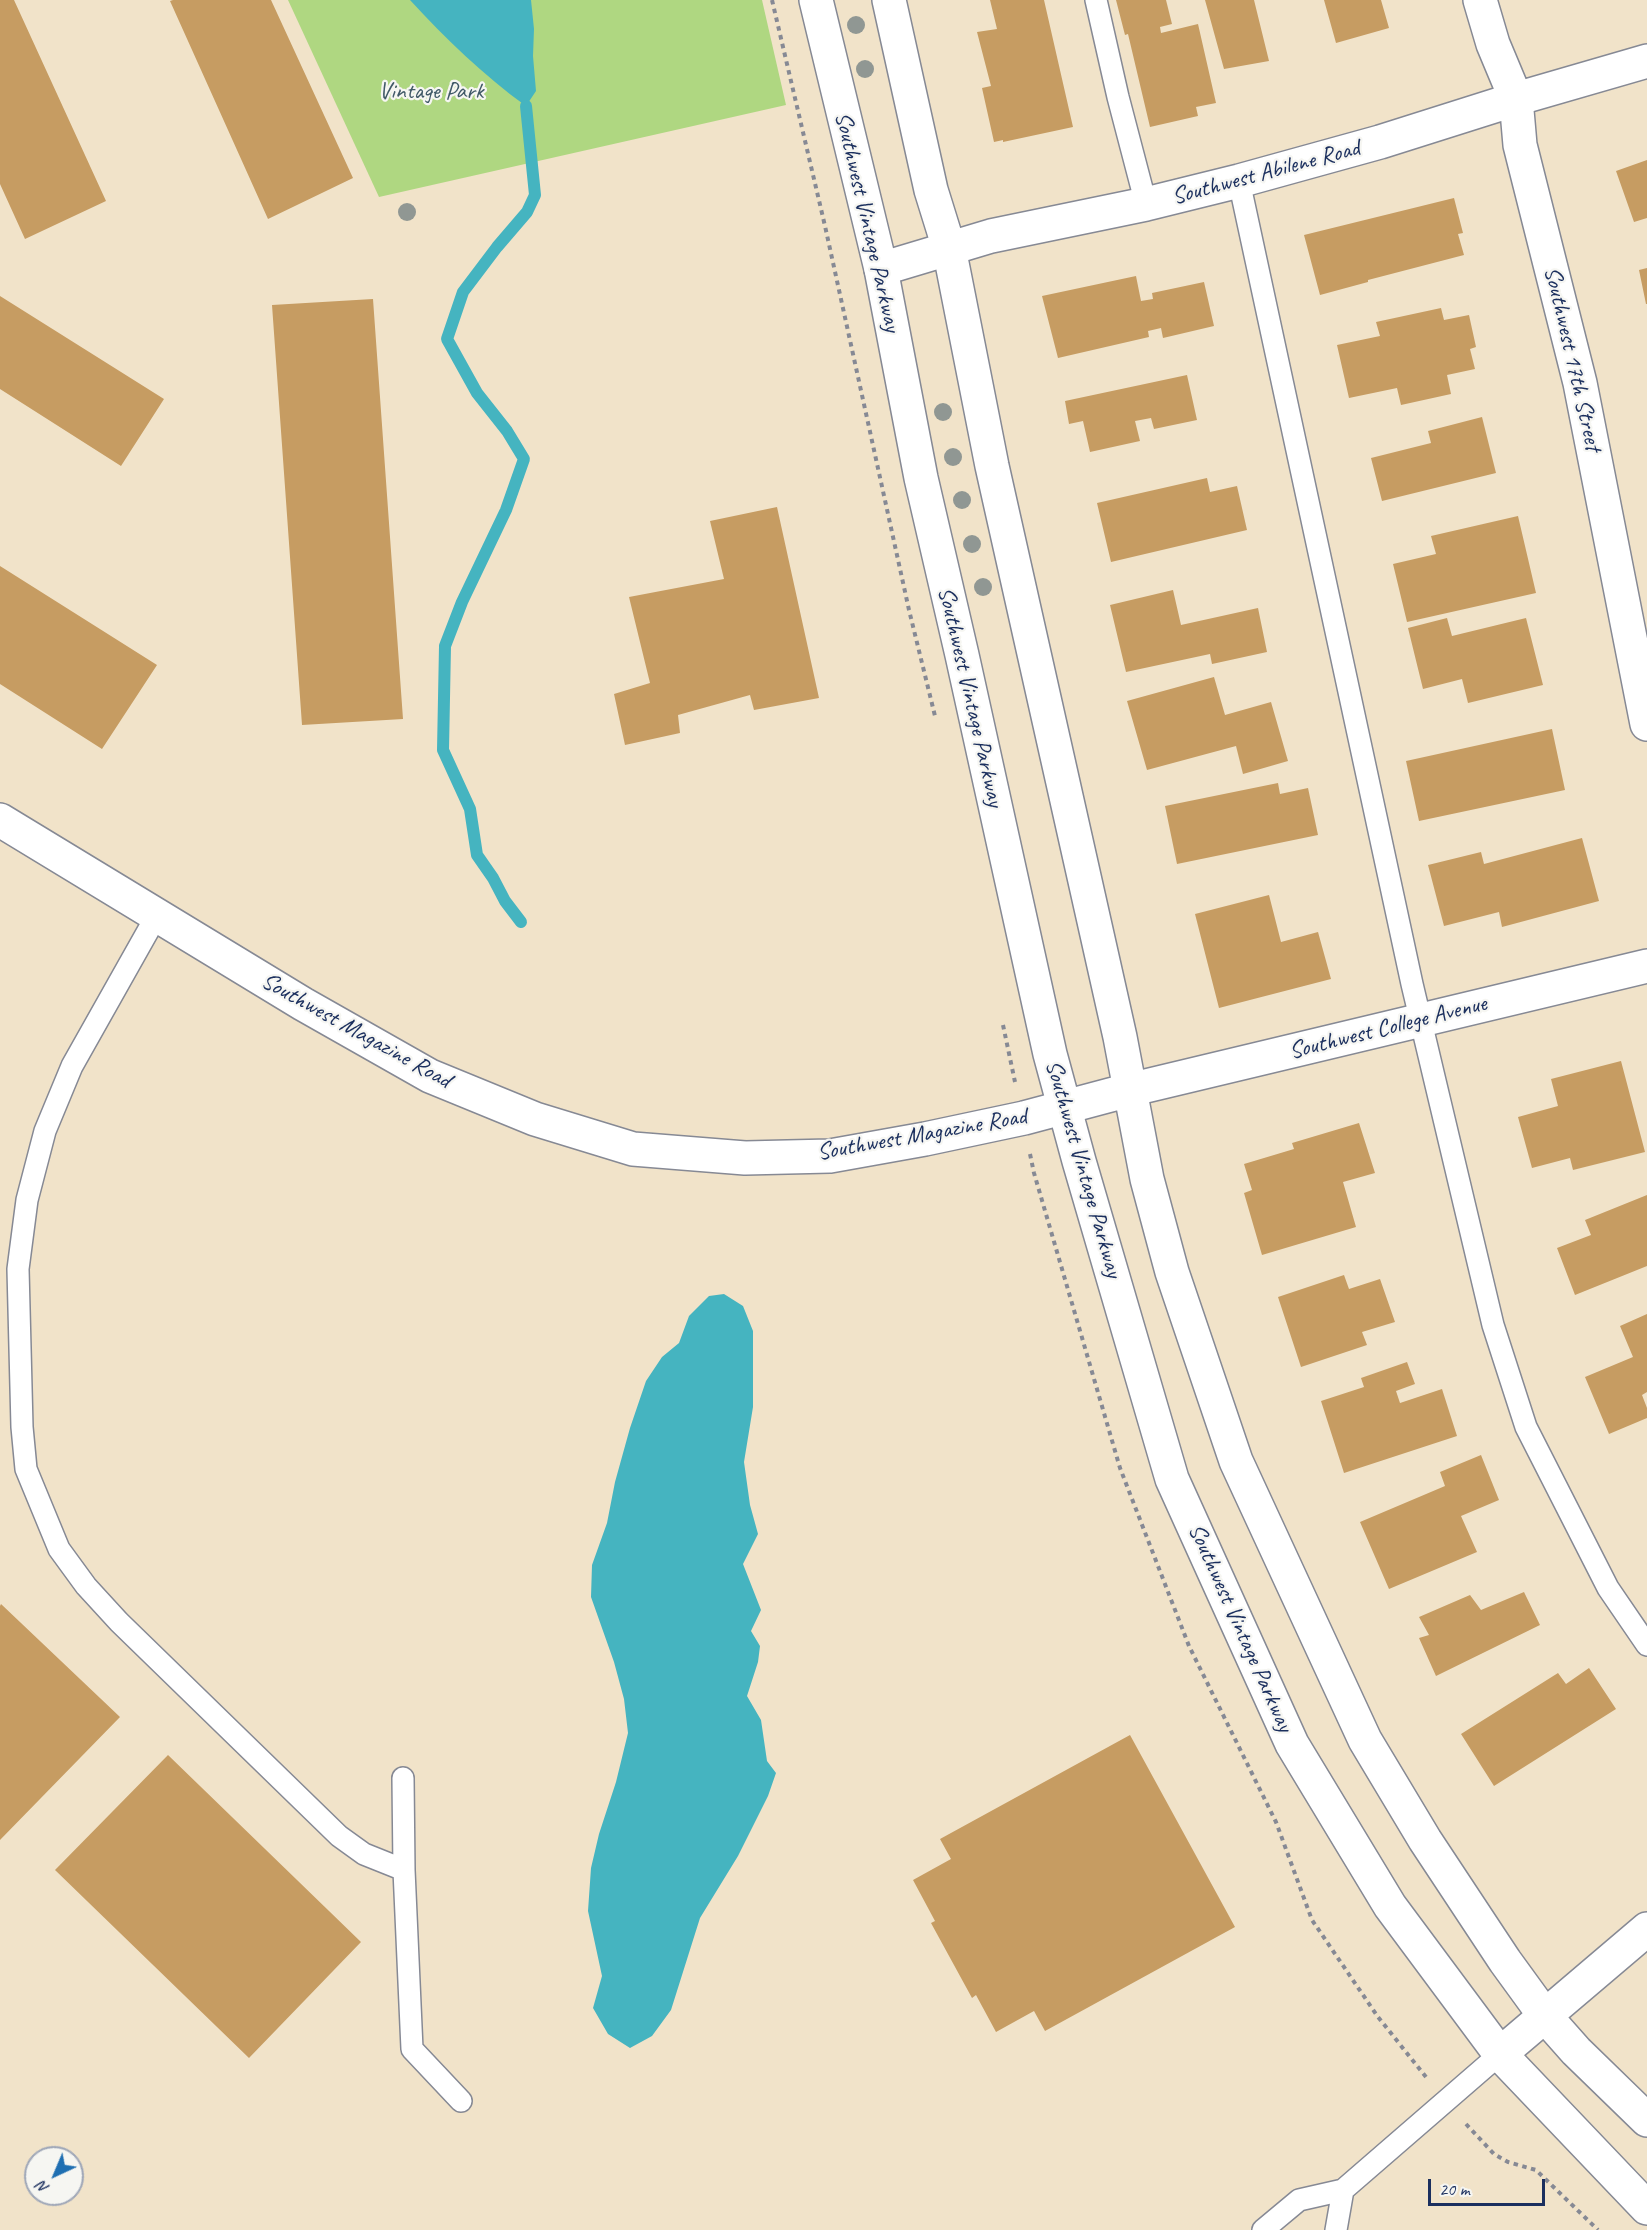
<!DOCTYPE html>
<html>
<head>
<meta charset="utf-8">
<style>
	body { margin:0 }
	#map { position:relative; width:1647px; height:2230px; overflow:hidden; background:#f1e3c9; font-family:Caveat,sans-serif }
	canvas { display:block }
	.north { position:absolute; left:24px; top:2146px; width:60px; height:60px; box-sizing:border-box; background:#f6f6f2; border:2px solid #9ea6b7; border-radius:50%; rotate:224deg; font-size:16px; font-weight:700; line-height:24px; text-align:center; color:#1b2f5e }
	.north::after { content:''; display:block; margin:auto; width:21px; height:27px; background:#1f6fb2; clip-path:polygon(50% 0,100% 100%,50% 72%,0 100%) }
	.scale { position:absolute; left:1428px; top:2179px; width:117px; height:27px; box-sizing:border-box; border:3px solid #1b2f5e; border-top:0; padding-left:8px; font-size:18px; line-height:21px; white-space:nowrap; color:#1b2f5e; -webkit-text-stroke:4px #f6f6f2; paint-order:stroke }
</style>
</head>
<body>
<div id="map">
<canvas width="1647" height="2230"></canvas>
<div class="north">N</div>
<div class="scale">20 m</div>
</div>
<script>
const c = document.querySelector('canvas').getContext('2d');
c.lineJoin = 'round';
function fillPath(path, color) { c.fillStyle = color; c.fill(path, 'evenodd'); }
function stroke(path, color, width, dash) { c.strokeStyle = color; c.lineWidth = width; c.lineCap = dash ? 'butt' : 'round'; c.setLineDash(dash || []); c.stroke(path); }
function label(font, color, halo, rows, align = 'center') {
  c.font = font + ' Caveat,sans-serif'; c.lineWidth = 4.5; c.setLineDash([]); c.textBaseline = 'middle'; c.strokeStyle = halo; c.fillStyle = color; for (const [text, x, y, turn = 0] of rows) {
    c.save(); c.translate(x, y); c.rotate((+turn || 0) * Math.PI / 180); c.textAlign = isNaN(turn) ? turn : align; if (halo) c.strokeText(text, 0, 0); c.fillText(text, 0, 0); c.restore();
  }
}
const green = new Path2D(`
	M288 0H762L786 105 379 197Z`);
const water = new Path2D(`
	M410 0H531L534 29 533 56 536 91 526 106C483 75 446 39 410 0Z
	M724 1294 743 1306 753 1331V1407L744 1462 750 1505 758 1534 743 1564 761 1610 751 1631 760 1646 758 1662 747 1696 761 1720 767 1761 776 1773 768 1796 738 1856 700 1918 671 2010 652 2036 630 2048 608 2034 593 2008 602 1976 588 1911 591 1868 599 1834 616 1782 628 1733 624 1699 614 1662 591 1597 592 1565 607 1523 615 1482 630 1428 646 1381 662 1357 679 1343 689 1316 709 1296Z`);
const stream = new Path2D(`
	M521 922 505 901 493 878 477 855 470 809 443 750 445 646 462 602 506 510 524 459 507 431 477 393 447 339 463 292 497 247 527 212 535 195 526 106`);
const building = new Path2D(`
	M0 0H14L106 201 25 239 0 184Z
	M173 0H271L353 178 268 219 170 1Z
	M990 0H1044L1073 127 1003 142V140L994 142 982 88 991 86 977 32 997 29Z
	M1116 0H1166L1172 24 1160 27 1161 33 1198 24 1216 103 1196 107 1198 116 1150 127 1128 34 1125 35Z
	M1205 0H1254L1269 61 1224 69Z
	M1324 0H1381L1389 28 1336 43Z
	M1647 160V218L1634 222 1616 171Z
	M1454 198 1463 233 1458 234 1464 255 1368 280V282L1320 295 1304 235Z
	M1647 268V304H1646L1639 270Z
	M1136 276 1141 301 1153 299 1152 293 1204 282 1214 326 1163 338 1161 328 1148 331 1149 337 1058 358 1042 296Z
	M0 296 164 399 121 466 0 389Z
	M373 299 403 719 302 725 272 305Z
	M1441 308 1444 320 1469 315 1476 347 1470 349 1475 369 1447 375 1451 394 1401 405 1397 388 1349 398 1337 345 1380 336 1376 322Z
	M1187 375 1197 420 1154 429 1151 418 1135 421 1140 441 1090 452 1083 421 1069 424 1065 401Z
	M1482 417 1496 473 1382 501 1371 458 1431 443 1428 431Z
	M1207 478 1210 492 1237 486 1247 530 1111 562 1097 503Z
	M777 507 819 698 754 710 750 695 678 715 680 733 625 745 614 694 650 683 629 597 724 579 710 521Z
	M1518 516 1536 593 1407 622 1393 564 1436 554 1431 536Z
	M0 566 157 665 102 749 0 684Z
	M1173 590 1181 625 1258 608 1267 652 1212 664 1210 654 1126 672 1110 605Z
	M1447 618 1452 636 1526 618 1543 685 1468 703 1462 679 1423 689 1408 628Z
	M1214 677 1225 715 1271 702 1288 761 1243 774 1236 746 1147 770 1127 701Z
	M1552 729 1565 790 1419 821 1406 761Z
	M1278 783 1280 794 1308 788 1318 835 1177 864 1165 806Z
	M1582 838 1599 901 1502 927 1499 912 1444 926 1428 865 1481 852 1484 864Z
	M1269 895 1281 942 1318 932 1331 979 1219 1008 1195 914Z
	M1621 1061 1645 1152 1573 1170 1570 1158 1532 1168 1518 1117 1558 1106 1551 1079Z
	M1359 1123 1375 1173 1343 1182 1356 1227 1262 1255 1244 1193 1252 1190 1244 1164 1294 1149 1292 1143Z
	M1647 1195V1266L1575 1295 1557 1248 1591 1235 1585 1220Z
	M1344 1275 1349 1289 1380 1279 1395 1322 1362 1332 1367 1345 1301 1367 1278 1297Z
	M1647 1314V1392L1642 1395 1647 1408V1418L1609 1434 1585 1377 1633 1357 1620 1326Z
	M1407 1362 1415 1384 1396 1391 1400 1403 1442 1389 1457 1436 1344 1473 1321 1401 1364 1387 1361 1378Z
	M1481 1455 1499 1500 1461 1516 1477 1552 1389 1589 1360 1522 1445 1486 1440 1472Z
	M1524 1592 1540 1625 1436 1676 1419 1638 1429 1635 1419 1617 1470 1595 1481 1610Z
	M1 1604 120 1717 0 1840V1606Z
	M1589 1668 1616 1709 1494 1786 1461 1734 1558 1673 1566 1684Z
	M1130 1735 1235 1927 1045 2031 1034 2011 996 2032 976 1995 972 1998 931 1923 935 1921 913 1880 951 1859 940 1839Z
	M168 1755 361 1942 249 2058 55 1870Z`);
const path = new Path2D(`
	M772 0 825 226 909 610 935 716
	M1003 1025 1015 1082
	M1030 1154 1034 1173 1120 1468 1189 1646 1276 1822 1312 1920 1378 2017 1426 2077
	M1466 2124 1494 2154 1508 2162 1536 2170 1598 2230`);
const service = new Path2D(`
	M1096 0 1118 97 1146 204
	M1239 181 1412 984 1493 1325 1526 1427 1608 1588 1647 1645
	M157 915 72 1066 45 1131 27 1200 18 1269 22 1427 26 1469 59 1549 86 1586 119 1622 339 1836 364 1854 404 1870
	M403 1778 404 1870 412 2049 461 2101
	M1263 2230 1299 2200 1343 2190 1500 2054
	M1336 2230 1343 2190`);
const minor = new Path2D(`
	M1480 0 1493 44 1516 99 1520 145 1580 383 1647 724
	M881 269 991 236 1146 204 1239 181 1380 142 1516 99 1647 61
	M1129 1090 1647 966
	M1500 2054 1647 1929`);
const tertiary = new Path2D(`
	M816 0 881 269 921 478 962 655 1050 1054 1079 1161 1172 1479 1292 1744 1390 1906 1500 2054 1647 2208
	M889 0 931 190 949 248 992 466 1120 1037 1147 1179 1172 1272 1236 1461 1365 1740 1425 1840 1505 1961 1545 2016 1576 2051 1647 2120
	M0 820 303 1004 430 1076 535 1119 633 1149 745 1158 830 1156 925 1139 1024 1118 1129 1090`);
const trees = [
	[856,25],
	[865,69],
	[407,212],
	[943,412],
	[953,457],
	[962,500],
	[972,544],
	[983,587]
];
const parkNames = [
	["Vintage Park",431,92]
];
const streetNames = [
	["Southwest Abilene Road",1266,173,-15],
	["Southwest Vintage Parkway",867,222,77],
	["Southwest 17th Street",1572,359,77],
	["Southwest Vintage Parkway",970,697,77],
	["Southwest College Avenue",1388,1028,-14],
	["Southwest Magazine Road",356,1031,29],
	["Southwest Magazine Road",922,1135,-10],
	["Southwest Vintage Parkway",1083,1169,74],
	["Southwest Vintage Parkway",1240,1628,66]
];
fillPath(green, '#afd781');
fillPath(water, '#45b4c0');
stroke(stream, '#45b4c0', 12);
fillPath(building, '#c69c62');
stroke(service, '#868994', 24);
stroke(minor, '#868994', 36);
stroke(tertiary, '#868994', 36);
stroke(path, '#868994', 4, [4.5, 4.5]);
stroke(service, '#fff', 21);
stroke(minor, '#fff', 33);
stroke(tertiary, '#fff', 33);
c.fillStyle = '#909793';
for (const [x, y] of trees) { c.beginPath(); c.arc(x, y, 9, 0, 2 * Math.PI); c.fill(); }
label('24px', '#405967', '#f6f6f2', parkNames);
label('24px', '#1b2f5e', '#f6f6f2', streetNames);
</script>
</body>
</html>
